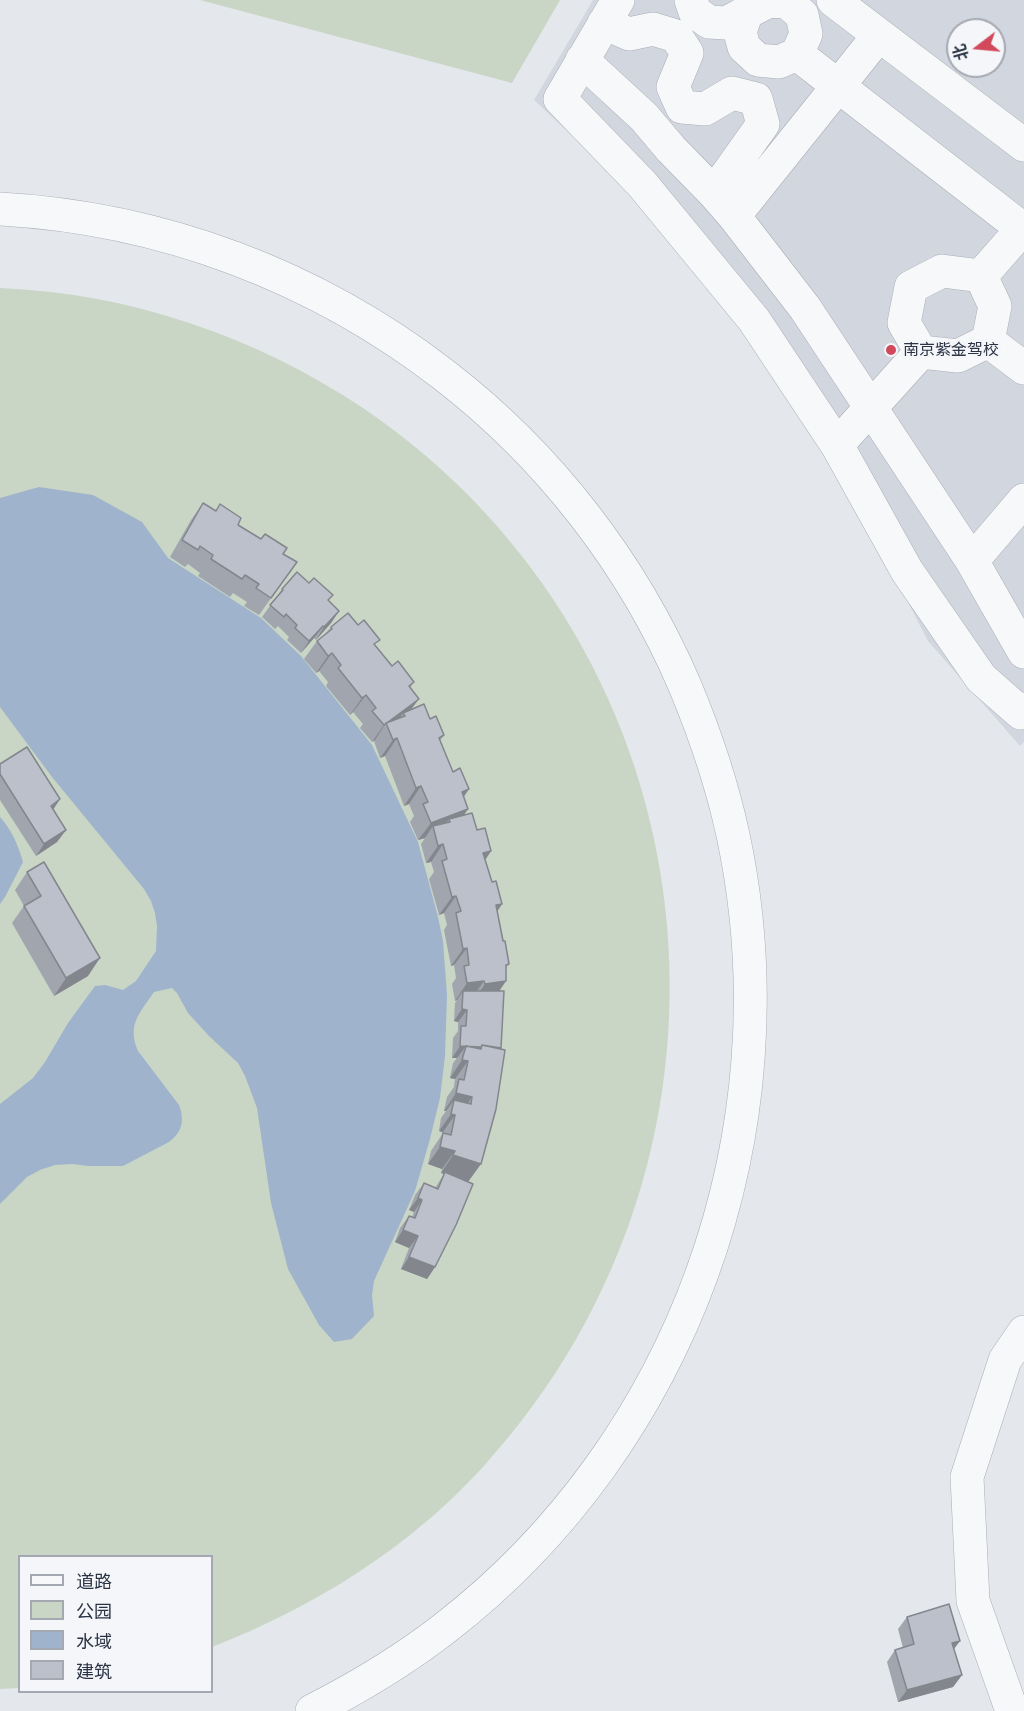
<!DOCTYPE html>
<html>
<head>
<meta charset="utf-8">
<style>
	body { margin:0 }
	#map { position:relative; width:1024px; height:1711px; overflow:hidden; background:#e4e7ec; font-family:Ubuntu,"Noto Sans SC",sans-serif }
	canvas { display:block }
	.legend { position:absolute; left:18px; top:1555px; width:195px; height:138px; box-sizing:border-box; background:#f4f6f9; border:2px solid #a4a8b1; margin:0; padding:8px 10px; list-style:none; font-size:18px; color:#2b3445 }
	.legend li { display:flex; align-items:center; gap:12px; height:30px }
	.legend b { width:30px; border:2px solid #a4a8b1 }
	.north { position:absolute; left:946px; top:18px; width:60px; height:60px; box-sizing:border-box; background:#f4f6f9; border:2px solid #a4a8b1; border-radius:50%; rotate:254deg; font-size:16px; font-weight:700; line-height:24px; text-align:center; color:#2b3445 }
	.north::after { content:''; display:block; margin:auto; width:21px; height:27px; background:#d1495b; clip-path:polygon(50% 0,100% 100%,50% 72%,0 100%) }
</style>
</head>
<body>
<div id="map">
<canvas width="1024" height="1711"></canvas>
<ul class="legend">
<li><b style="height:8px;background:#f7f8fa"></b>道路</li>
<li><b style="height:16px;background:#c9d6c5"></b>公园</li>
<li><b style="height:16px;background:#9fb4cc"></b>水域</li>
<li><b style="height:16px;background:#bbc0ca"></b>建筑</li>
</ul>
<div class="north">北</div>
</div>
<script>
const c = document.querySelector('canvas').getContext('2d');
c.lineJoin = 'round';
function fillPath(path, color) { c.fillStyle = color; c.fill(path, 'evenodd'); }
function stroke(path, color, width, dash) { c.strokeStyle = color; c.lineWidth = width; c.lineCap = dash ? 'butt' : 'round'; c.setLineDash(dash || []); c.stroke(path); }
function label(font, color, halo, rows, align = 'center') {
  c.font = font + ' Ubuntu,"Noto Sans SC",sans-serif'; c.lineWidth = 6; c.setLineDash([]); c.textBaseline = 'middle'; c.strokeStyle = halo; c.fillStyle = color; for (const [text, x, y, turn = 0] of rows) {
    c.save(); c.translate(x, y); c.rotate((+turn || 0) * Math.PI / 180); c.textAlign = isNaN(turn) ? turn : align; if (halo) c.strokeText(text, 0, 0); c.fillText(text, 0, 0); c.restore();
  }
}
const built = new Path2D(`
	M593 0H1024V742L1020 746 928 641 873 535 793 399 724 301 627 187 534 100ZM958 30H994V66H958Z`);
const green = new Path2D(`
	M200 0H560L512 83Z
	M0 288C129 293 255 336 363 408 720 650 773 1150 483 1467 408 1549 314 1607 212 1647V1556H20L19 1688 0 1689Z`);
const water = new Path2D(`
	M39 487 93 495 142 522 168 558 261 618 301 656 372 745 418 842 438 917 443 941 447 995 445 1056 440 1098 430 1139 415 1191 374 1281 372 1295 374 1316 352 1339 334 1342 319 1325 288 1269 271 1203 257 1108 245 1076 238 1063 209 1036 188 1013 177 993 172 988 154 992C139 1014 127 1025 138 1051L179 1105C185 1121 182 1132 169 1142L123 1166H88L72 1164 55 1165 40 1170 27 1177 0 1204V1104L33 1078 45 1062 68 1023 95 986 105 985 123 990 136 981 156 951 157 926 155 913 151 901 144 889 52 777 0 707V498Z
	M0 817C12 830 18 845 23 862L5 897 0 904Z`);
const minor = new Path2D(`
	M618 0 560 99 642 184 754 320 837 445 907 571 981 678 1021 713 1024 709
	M691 0 695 12 709 22 726 23 769 1 787 2 802 15 806 34 797 54
	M751 0 740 32 744 47 758 60 779 62 797 54 1024 230
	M833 0 1024 145
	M604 23 629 34 653 29 676 36 687 53 673 87 682 107 705 109 732 93 756 99 763 124 714 193
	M582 60 644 117 671 149 714 193 734 216 805 308 972 561 1024 652
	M0 209C162 218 316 276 444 375 548 455 633 564 685 686 705 734 722 784 733 835 796 1130 684 1443 445 1628 404 1660 359 1687 312 1711
	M734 216 879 35
	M942 271 981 276 995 306 988 341 958 356 921 352 904 323 911 287Z
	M981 276 1024 227
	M988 341 1024 368
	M837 445 921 352
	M972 561 1024 500
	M1012 1711 973 1601 967 1477 1005 1360 1024 1332`);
const wall = new Path2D(`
	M203 503 297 562 259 615 244 606 247 602 233 593 230 597 198 576 200 573 188 564 185 567 170 557 191 520Z
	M282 589 328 601 339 611 331 623 316 640 314 638 301 653 287 640 289 637 278 626 275 629 262 617Z
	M358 625 392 666 414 682 410 688 411 710 430 719 444 735 440 741 468 809 464 815 477 830 491 851 485 860 492 882 502 904 497 912 509 964 506 968 499 991 501 1049 468 1182 435 1267 427 1279 401 1269 409 1248 395 1242 400 1228 409 1216 412 1217 414 1212 409 1210 415 1195 424 1183 435 1188 444 1174 441 1173 442 1169 428 1164 431 1151 443 1133 439 1131 441 1118 446 1111H444L447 1097 454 1087 455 1079 450 1078 453 1063 457 1058H452L453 1038 458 1031V1022L454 1021 455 1003 457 1000 455 1001 452 984 456 978 454 965 451 966 444 930 447 925 444 913 439 915 429 879 434 872 431 862 426 863 421 844 425 838 418 840 410 822 414 816 409 804 404 806 385 756 380 758 374 741 375 740 372 742 360 728 363 724 353 712 350 715 326 686 328 682 319 671 316 673 304 659 317 641 325 634 331 627Z
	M0 764 60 799 53 810 66 830 57 842 36 856 0 800Z
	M27 872 88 976 54 996 12 923 24 906 15 890Z
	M907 1617 954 1649 962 1675 953 1687 898 1702 887 1662 895 1650 903 1648 898 1629Z`);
const shadedWall = new Path2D(`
	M339 611 331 623 316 640 324 627Z
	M323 626 314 638 301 653 309 641Z
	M332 653 319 671 316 673 328 656Z
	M366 695 353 712 350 715 362 698Z
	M419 699 406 716H405L403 713 395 725 386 723 375 740 372 742 384 725Z
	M397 738 385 756 380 758 393 740Z
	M421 786 409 804 404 806 416 788Z
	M469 789 457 807 462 792Z
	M60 799 52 811 51 806Z
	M468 809 456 826 450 822 449 819 440 832 433 826 425 838 418 840 431 823Z
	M66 830 57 842 36 856 44 844Z
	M443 844 431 862 426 863 438 846Z
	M491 851 479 869 483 853Z
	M456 896 444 913 439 915 452 897Z
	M502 904 490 922 496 905Z
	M467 948 454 965 451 966 463 949Z
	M100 958 88 976 54 996 66 978Z
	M484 981 472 998 463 991 457 1000 455 1001 467 983Z
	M506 981 494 999 473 1002 485 984Z
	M462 1009 467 1010 458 1022 454 1021Z
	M460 1046H466L457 1058H452Z
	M462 1060 468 1061 455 1079 450 1078Z
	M456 1093 472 1097 460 1115 454 1100 446 1111H444Z
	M451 1114 455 1115 443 1132 439 1131Z
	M440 1147 455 1151 442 1169 428 1164Z
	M453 1155 481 1164 468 1182 441 1173Z
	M418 1198 422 1200 414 1212 409 1210Z
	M403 1230 418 1236 409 1248 395 1242Z
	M409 1257 435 1267 427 1279 401 1269Z
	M960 1641 951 1653 952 1643Z
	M962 1675 953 1687 898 1702 907 1690Z`);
const building = new Path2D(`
	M203 503 216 511 220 504 241 518 238 525 261 539 265 534 287 548 283 554 297 562 271 598 256 588 259 584 245 575 242 579 211 559 213 555 200 546 198 550 182 540Z
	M297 572 309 583 314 578 333 595 328 600 339 611 324 627 323 626 309 641 295 628 297 625 286 614 284 617 270 605 283 590 282 589Z
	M348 613 358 625 364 620 380 640 374 644 392 666 398 661 414 682 409 686 419 699 384 725 372 711 376 708 366 695 362 698 338 668 341 665 332 653 328 656 317 641 332 629 331 627Z
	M424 704 430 719 436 716 444 735 439 738 453 772 460 768 469 789 462 792 468 809 431 823 423 804 428 802 421 786 416 788 397 738 393 740 386 723 405 716 403 713Z
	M27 747 60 799 51 806 66 830 44 844 0 774V764Z
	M472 813 477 830 485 828 491 851 483 853 492 882 496 881 502 904 496 905 503 941H505L509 964 506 965V981L485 984 484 981 467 983 464 966 469 965 467 948 463 949 456 913 461 911 456 896 452 897 442 861 447 859 443 844 438 846 433 826 450 822 449 819Z
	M44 862 100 958 66 978 24 906 41 896 27 872Z
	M463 991H504L501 1048 482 1045 481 1047 460 1046 461 1026H466L467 1010 462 1009Z
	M482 1045 505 1050 496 1109 481 1164 453 1155 455 1151 440 1147 443 1133 451 1135 455 1115 451 1114 454 1100 471 1104 472 1097 456 1093 459 1079 464 1080 468 1061 462 1060 466 1046 481 1049Z
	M445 1172 473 1184 456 1225 435 1267 409 1257 418 1236 403 1230 409 1216 415 1218 422 1200 418 1198 424 1183 438 1189Z
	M949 1604 960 1641 952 1643 962 1675 907 1690 895 1650 914 1644 907 1617Z`);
const markers = [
	[891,350,6,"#d1495b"]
];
const poiNames = [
	["南京紫金驾校",903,350]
];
fillPath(built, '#d2d6de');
fillPath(green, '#c9d6c5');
fillPath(water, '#9fb4cc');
stroke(minor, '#a9aeb7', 34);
stroke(minor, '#f7f8fa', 33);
fillPath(wall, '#a1a5ae');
fillPath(shadedWall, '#83868d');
fillPath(building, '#bbc0ca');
stroke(building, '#83868d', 1.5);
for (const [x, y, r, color] of markers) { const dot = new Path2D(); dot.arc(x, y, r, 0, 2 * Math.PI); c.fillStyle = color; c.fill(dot); stroke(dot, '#f4f6f9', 2); }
label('16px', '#2b3445', '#f4f6f9', poiNames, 'left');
</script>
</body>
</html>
